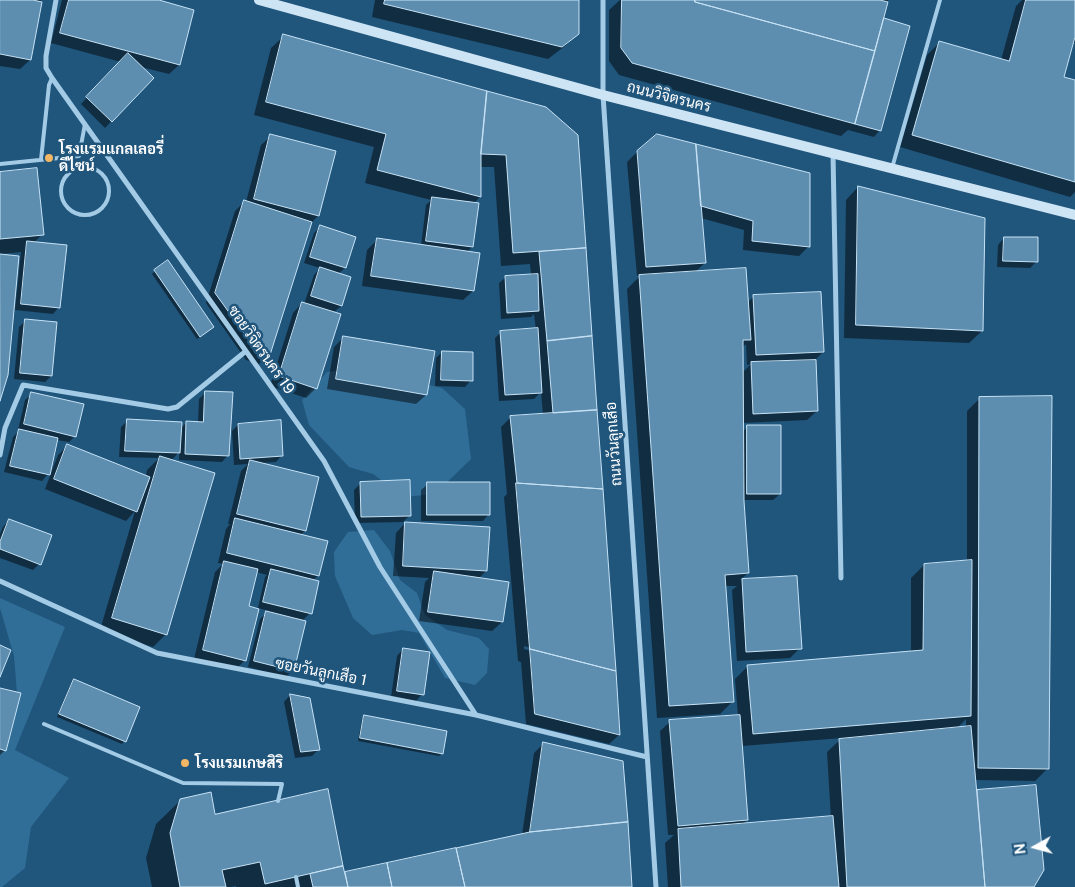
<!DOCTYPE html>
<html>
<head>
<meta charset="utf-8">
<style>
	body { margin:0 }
	#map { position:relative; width:1075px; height:887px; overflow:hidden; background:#20557c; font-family:"Public Sans",sans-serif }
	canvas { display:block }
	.north { position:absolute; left:1010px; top:822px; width:50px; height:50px; -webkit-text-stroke:4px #20557c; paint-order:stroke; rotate:263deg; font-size:14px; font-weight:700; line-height:20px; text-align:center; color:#fff }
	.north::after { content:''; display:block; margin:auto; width:18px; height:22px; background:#fff; clip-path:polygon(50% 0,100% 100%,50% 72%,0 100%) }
</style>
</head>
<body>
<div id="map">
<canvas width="1075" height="887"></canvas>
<div class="north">N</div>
</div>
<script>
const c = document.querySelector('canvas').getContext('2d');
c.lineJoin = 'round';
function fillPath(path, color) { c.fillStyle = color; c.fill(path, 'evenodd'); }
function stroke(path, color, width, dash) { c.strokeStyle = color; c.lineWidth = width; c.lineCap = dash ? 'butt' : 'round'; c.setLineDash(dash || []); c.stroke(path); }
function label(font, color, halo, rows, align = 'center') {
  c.font = font + ' "Public Sans",Sarabun,sans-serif'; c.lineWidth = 5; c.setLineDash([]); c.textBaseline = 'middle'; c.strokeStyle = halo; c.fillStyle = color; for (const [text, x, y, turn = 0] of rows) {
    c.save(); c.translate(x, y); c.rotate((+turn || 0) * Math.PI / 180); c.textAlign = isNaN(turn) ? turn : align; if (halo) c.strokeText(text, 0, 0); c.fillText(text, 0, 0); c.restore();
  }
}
const green = new Path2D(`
	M357 369 442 388 465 409 471 459 435 494 404 497 373 474 349 467 309 425 302 400 327 372Z
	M374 530 390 551 400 580 417 593 425 615 447 630 479 638 489 649 487 673 475 685 445 678 419 633 402 630 372 635 353 618 335 576 334 552 348 532Z
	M0 598 65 627 15 750 69 778 31 827 25 868 2 887H0V751L7 744 17 693 14 656 0 608Z`);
const shadow = new Path2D(`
	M0 0H41L30 60 20 69 0 66Z
	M62 0H155L179 65 169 74 141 67 152 78 105 128 81 104 121 62 51 43Z
	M375 0H578V33L565 46 548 59 372 17Z
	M620 0H888L881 23 884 20 880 130 874 137 848 130 841 136 619 75 609 61V10Z
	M1022 0H1075V43L1072 42 1062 78 1075 82V192L1070 197 900 147 927 55 940 42 1001 60 1016 6Z
	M284 36 545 108 585 248 583 250H585L619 735 609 744 526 724 521 662 518 661 504 497 507 494 501 427 511 417 543 415 541 392 534 399 499 401 495 338 501 332 536 330 534 314 531 317 501 319 499 283 506 277 531 275 530 264 501 266 494 167H479L480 197 473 204 472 247 466 253 473 291 463 300 362 286 367 250 377 240 421 246 426 205 431 200 365 183 374 147 254 115 271 48ZM524 646 602 666V669L524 649Z
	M271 136 318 216 310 224 269 354 259 364 246 360 206 303 235 211 245 201 246 202 261 145Z
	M637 152 809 246 799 256 743 250 744 230 701 218 705 263 695 272 747 303 754 296 823 352 815 360 817 411 807 420 742 423V432L748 427 780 494 773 500H743L748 573 740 580 796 577 800 648 790 658 737 661 732 590 737 586H725L733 701 720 714 657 718 627 289 640 276H637L627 162ZM746 344 747 365 751 364 742 373V348Z
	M0 173 42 234 34 243 59 307 53 314 15 310 21 252 2 254 0 397Z
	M858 187 982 331 969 343 844 338 846 200Z
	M320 227 354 238 345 268 338 274 341 306 333 313 316 388 306 398 270 386 293 313 302 303 304 304 314 275 320 268 304 263 314 233Z
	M1004 238 1037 261 1030 268 997 267 998 245Z
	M155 271 210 330 197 339 152 274Z
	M25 321 51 376 45 382 14 379 19 327Z
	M344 337 426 395 416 404 327 389 334 347Z
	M442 352 471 380 465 387 435 386 436 358Z
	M206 392 228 455 222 462 179 460V452L171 461 166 634 153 647 100 630 135 511 126 521 45 489 58 455 67 446 146 476 147 470 159 458 119 457 121 427 127 421 180 429 187 422 198 423 199 399Z
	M32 394 75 436 69 442 57 440 48 474 42 481 4 472 13 437 19 431 18 430 25 400Z
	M980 398 1048 768 1035 781 974 780 976 793 977 791 1033 887H668L665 843 674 835H668L660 731 670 722 738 716 735 679 748 666 911 653V578L924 565 967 562V411ZM966 719V727L957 728ZM842 738 827 752 831 818 742 825 747 820 742 746Z
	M238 425 282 455 276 462 260 463 305 531 300 535 318 576 312 581 310 613 302 621 293 670 286 677 248 667 260 619 269 611 258 608 265 577 267 575 256 572 247 607 245 660 235 670 194 659 215 572 223 564 218 563 226 529 230 524H228L241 471 248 464 234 465 232 431Z
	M361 483 410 515 403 522 355 523 354 490Z
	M428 484 489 514 483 521H421V490Z
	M9 520 39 564 33 570 0 558V534L3 527Z
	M405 523 486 571 478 579 502 622 492 631 419 621 425 582 429 578 393 576 396 533Z
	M403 649 422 694 416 701 391 697 397 656Z
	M74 681 124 741 122 744 57 717 71 684Z
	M0 689 5 750 0 755Z
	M290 695 319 749 312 756 295 758 284 702Z
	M365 716 442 753 439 756 358 741 362 719Z
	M544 743 631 887H236V886L230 887H152L146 858 156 824 181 800 214 816 327 791 344 874 522 835 534 753Z`);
const building = new Path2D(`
	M0 0H33L42 2 31 60 0 54Z
	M69 0H159L194 10 180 65 60 33Z
	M385 0H579V34L562 47 384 4Z
	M622 0H695V2L875 51 855 124 632 63 621 48Z
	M695 0H880L888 2 875 51 695 2Z
	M1026 0H1075V37L1064 77 1075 80V182L912 135 939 41 1009 61Z
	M884 18 910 26 881 131 855 124Z
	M283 34 487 91 481 154V197L377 170 386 134 266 102Z
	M128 53 154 78 112 122 86 97Z
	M487 91 546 107 578 135 586 248 513 253 506 155 481 154Z
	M270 134 336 151 319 216 254 199Z
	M657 134 696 144 706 263 646 267 637 151Z
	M696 144 810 173V247L752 241 753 221 701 206Z
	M37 168 44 235 0 239V172Z
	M858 186 985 218 983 331 856 325Z
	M432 197 479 203 473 247 426 241Z
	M244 200 312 222 270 355 256 350 215 293Z
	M320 225 356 237 346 268 310 257Z
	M1004 237H1038V262L1003 261Z
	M377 238 480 253 474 291 371 276Z
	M27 241 67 245 60 308 21 304Z
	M586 248 592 336 547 341 539 252Z
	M0 254 19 256 8 375 0 401Z
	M168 260 214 327 200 337 154 270Z
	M320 267 351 277 342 306 311 296Z
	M746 268 751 340H743L744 501 749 573 725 575 734 702 669 706 639 275Z
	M538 274 539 311 507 313 505 276Z
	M821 292 824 352 756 355 753 295Z
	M302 302 341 314 317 389 279 376Z
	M25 319 57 322 52 376 20 373Z
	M538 328 542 393 505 395 500 331Z
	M343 336 435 351 427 395 336 379Z
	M592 336 597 410 553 413 547 341Z
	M442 351 473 352V381L441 380Z
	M816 360 818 411 753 414 751 362Z
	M205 391 233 392 229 456 185 454 186 421 203 422Z
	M31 392 84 404 76 437 24 424Z
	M1052 396 1049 769 978 768 979 397Z
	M597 410 603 489 517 483 510 416Z
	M127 419 182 422 180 453 125 451Z
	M281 420 283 456 240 459 238 424Z
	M747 425H781V494H747Z
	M19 429 58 438 50 475 10 466Z
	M67 444 150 477 137 512 54 479Z
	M160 456 215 473 167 635 112 618Z
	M250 460 319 477 306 531 237 514Z
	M410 480 411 516 361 517 360 482Z
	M427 482H490V515H427Z
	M516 483 603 489 616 671 530 649Z
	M235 518 328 541 319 576 227 553Z
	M9 519 52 535 41 565 0 549V542Z
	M405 522 490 527 487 571 403 566Z
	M972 560 971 716 753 734 747 665 923 650 924 564Z
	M224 561 258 569 249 606 259 609 246 661 203 650Z
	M271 569 319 581 312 614 263 602Z
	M434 571 509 582 503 622 428 612Z
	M797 576 802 649 746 652 742 579Z
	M266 611 306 621 294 671 254 661Z
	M0 645 11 650 0 677Z
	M403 648 430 652 424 695 397 691Z
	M530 649 616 671 620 735 535 714Z
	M74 679 140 707 126 742 59 714Z
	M0 688 21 693 6 751 0 749Z
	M290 694 310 698 320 750 301 752Z
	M364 715 447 731 443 754 360 738Z
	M740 715 748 820 678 826 669 720Z
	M971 726 985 887H847L839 739Z
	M543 742 623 761 628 822 530 832Z
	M1036 785 1044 870 1034 887H985L977 790Z
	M328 789 343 866 265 884 260 862 222 870 226 887H180L170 833 180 799 211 792 215 814Z
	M833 816 839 887H681L678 829Z
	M628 822 632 887H465L456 848 530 832Z
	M456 848 465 887H392L387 863Z
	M387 863 392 887H348L345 872Z
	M343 866 348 887H313L310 874Z`);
const lane = new Path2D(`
	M41 160 49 85 52 78
	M0 164 79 156 85 124
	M61 191a24 24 0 1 1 48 0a24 24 0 1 1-48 0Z
	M892 168 940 0
	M44 724 183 783 282 784 278 801
	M296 877 298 887`);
const street = new Path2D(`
	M56 0 46 56V68L52 78 324 461 380 567 476 715
	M603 0V95L656 887
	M833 154 841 578
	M0 455 5 428 23 385 168 409 177 407 246 351
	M0 581 157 653 476 715 647 757`);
const secondary = new Path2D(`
	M259 0 603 95 1075 215`);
const markers = [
	[49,158,5,"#f3b664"],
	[185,763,5,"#f3b664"]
];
const streetNames = [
	["ถนนวิจิตรนคร",669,97,14],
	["ซอยวิจิตรนคร 19",261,350,55],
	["ถนนวันลูกเสือ",614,444,-94],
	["ซอยวันลูกเสือ 1",321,672,11]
];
const poiNames = [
	["โรงแรมแกลเลอรี่",59,149],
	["ดีไซน์",59,166],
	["โรงแรมเกษสิริ",195,763]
];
fillPath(green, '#306e98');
fillPath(shadow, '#0007');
fillPath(building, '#5e8eaf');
stroke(building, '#c6e2f5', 1);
stroke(lane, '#a3cbe6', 4);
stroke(street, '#a3cbe6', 5);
stroke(secondary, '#cde4f5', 10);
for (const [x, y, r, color] of markers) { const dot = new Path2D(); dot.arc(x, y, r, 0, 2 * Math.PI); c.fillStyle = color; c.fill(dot); stroke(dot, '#20557c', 2); }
label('15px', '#fff', '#20557c', streetNames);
label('bold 15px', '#fff', '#20557c', poiNames, 'left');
</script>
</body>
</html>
